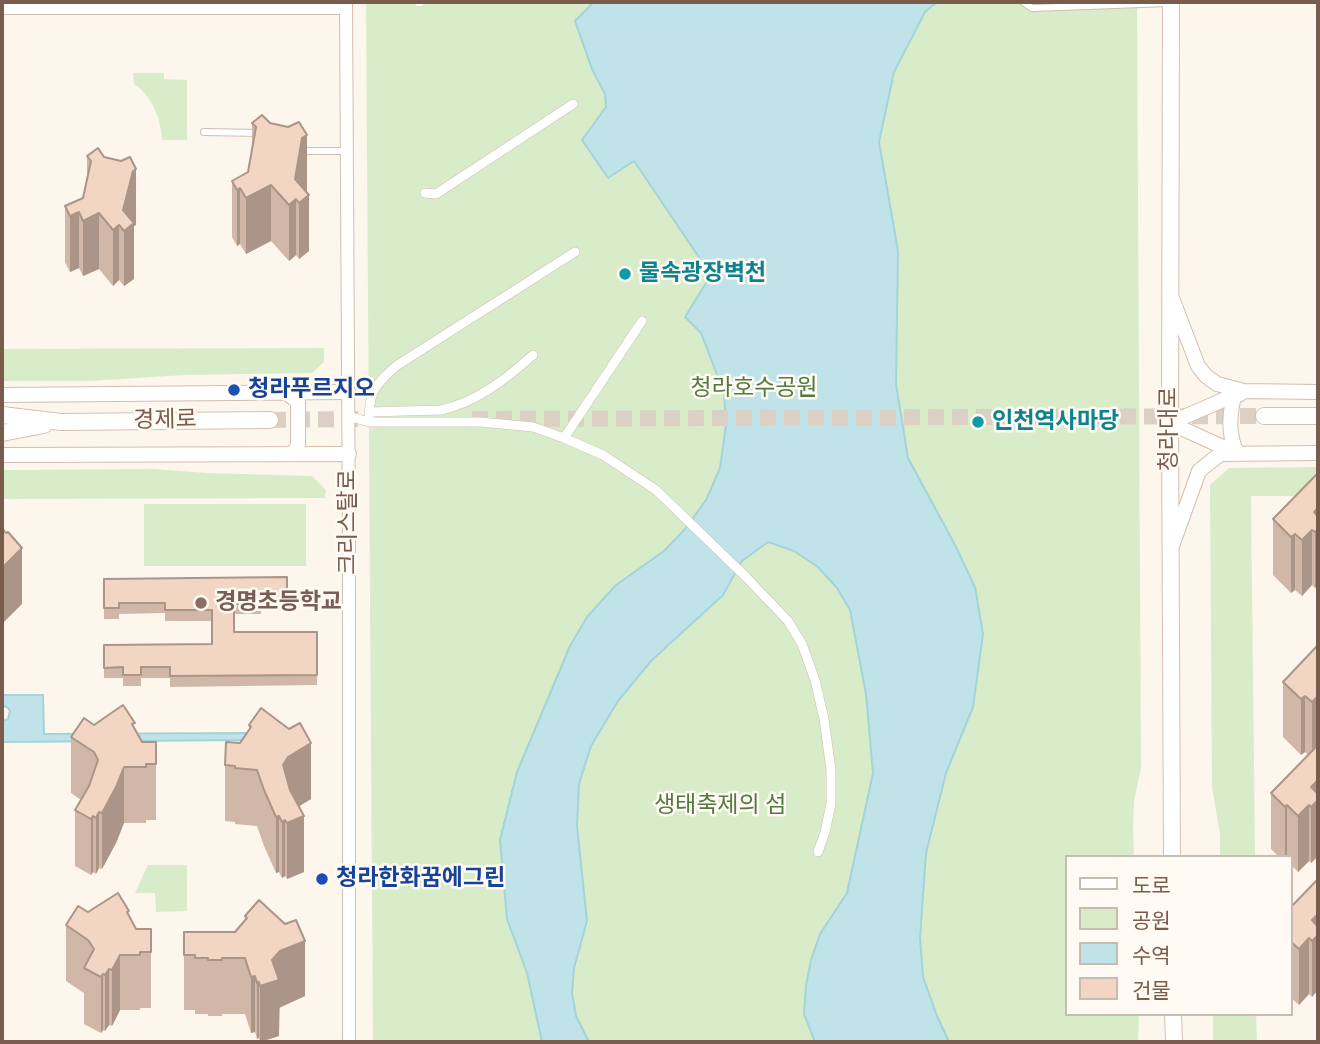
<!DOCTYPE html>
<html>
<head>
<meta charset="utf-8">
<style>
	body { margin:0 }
	#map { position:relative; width:1320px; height:1044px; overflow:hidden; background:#fdf6ec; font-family:"Roboto Condensed","Noto Sans KR",sans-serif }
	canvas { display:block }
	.frame { position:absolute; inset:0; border:4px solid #7a5c4d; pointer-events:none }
	.legend { position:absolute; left:1065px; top:855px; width:228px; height:161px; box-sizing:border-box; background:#fffaf3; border:2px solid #cabbb1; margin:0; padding:9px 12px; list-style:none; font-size:21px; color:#7a5c4d }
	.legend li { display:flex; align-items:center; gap:14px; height:35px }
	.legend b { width:35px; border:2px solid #cabbb1 }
</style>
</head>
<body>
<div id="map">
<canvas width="1320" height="1044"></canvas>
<div class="frame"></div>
<ul class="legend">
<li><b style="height:9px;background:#fff"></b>도로</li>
<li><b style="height:19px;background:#d8ecc9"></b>공원</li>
<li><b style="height:19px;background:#bfe3e8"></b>수역</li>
<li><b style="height:19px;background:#f3d5c3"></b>건물</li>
</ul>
</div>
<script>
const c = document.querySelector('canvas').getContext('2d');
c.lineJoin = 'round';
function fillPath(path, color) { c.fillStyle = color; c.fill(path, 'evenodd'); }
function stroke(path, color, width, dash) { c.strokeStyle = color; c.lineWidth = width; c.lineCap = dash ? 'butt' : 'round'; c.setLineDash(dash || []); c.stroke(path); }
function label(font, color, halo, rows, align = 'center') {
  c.font = font + ' "Roboto Condensed","Noto Sans KR",sans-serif'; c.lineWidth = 5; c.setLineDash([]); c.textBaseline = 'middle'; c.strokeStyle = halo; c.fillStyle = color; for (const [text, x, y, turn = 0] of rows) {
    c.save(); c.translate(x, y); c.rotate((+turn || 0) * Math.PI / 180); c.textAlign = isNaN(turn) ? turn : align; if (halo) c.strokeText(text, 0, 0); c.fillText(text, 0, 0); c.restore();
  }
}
const green = new Path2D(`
	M366 2H1137L1141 768 1134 801 1133 828 1134 857H1066V1014H1139L1138 1042H373Z
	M133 73H164V79L187 80V140H162C161 118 152 96 134 84Z
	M324 348V362L312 373 184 375 89 381H2V349Z
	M1318 467V496H1251L1255 857H1220V834L1212 787 1210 485 1229 468Z
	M154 469 206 473 312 476 326 490 325 498 2 499V470Z
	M144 504H306V566H144Z
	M148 865H187V911L156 912 155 893H135Z
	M1213 1014H1256L1257 1042H1213Z`);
const water = new Path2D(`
	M589 2H937L925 12 894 72 879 142 898 251 896 384 908 458 954 543 975 587 983 634 973 707 946 773 926 853 920 938 923 977 937 1016 949 1042H815L804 1014 806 985 811 960 820 934 847 893 873 773 866 694 850 610 837 588 818 567 794 551 768 542 742 561 723 595 651 661 618 701 591 746 579 784 577 826 587 921 574 968 572 993 576 1016 589 1042H542L527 973 507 919 500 840 517 772 570 646 587 617 616 585 664 551 685 529 706 500 720 468 726 425 724 393 701 333 685 317 711 275 634 161 608 178 582 140 606 107 605 94 592 69 575 21 591 5Z
	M2 695H43L44 734 246 733V740L2 742V721L8 719 10 711 7 707 2 706Z`);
const secondaryTunnel = new Path2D(`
	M472 419 1264 416
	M270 420 362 419`);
const service = new Path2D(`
	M1023 2 1032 8 1169 3
	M204 132 260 133
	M300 151H347`);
const pedestrian = new Path2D(`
	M419 2H420
	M425 193 436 194 573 104
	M369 412 441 410C477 402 506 379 533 355
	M348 416 369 422H480L533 427 564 438 603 455 656 490 747 578 788 621 802 644 815 680 824 719 831 770V804L825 832 818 852
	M369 422C369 391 373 387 396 366L575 252
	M564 438 642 321`);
const minor = new Path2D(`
	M346 2 349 545V1042
	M2 8H346`);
const tertiary = new Path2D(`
	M1172 298 1198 366 1206 376 1217 384 1244 391 1318 392
	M287 393 298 402V446L292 454
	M2 395 348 392
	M1170 423 1244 391
	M1170 423 1236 453
	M1237 453C1228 435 1229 416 1234 397L1240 394
	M2 455 349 454
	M1172 546 1199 471 1220 454 1318 453`);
const secondary = new Path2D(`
	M1171 2 1170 423 1172 857
	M2 415 61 422 270 420
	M1264 416H1318
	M2 433 44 425
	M1173 1014 1174 1042`);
const wall = new Path2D(`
	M262 115 307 191 306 192 309 251 299 259 296 255 289 261 271 241 246 254 240 244 237 246 232 237V181L248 172 252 147V123Z
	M87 156 136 225 134 226V279L124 286 119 280 113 286 99 269 83 276 79 268 70 272 65 262V206L83 198 87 180Z
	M1318 473V585L1315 588 1312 585 1302 596 1295 590 1291 593 1273 575V519Z
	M287 577V610H261V614H234V632H317V685L170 687V678H141V686H123V678H104V645L212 644V621H165V613L119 614V619H104V579Z
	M1318 645V856L1311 863 1309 861 1298 872 1290 864V857H1279L1271 849V793L1308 755 1305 752 1301 755 1283 737V682Z
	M261 708 311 799 299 806 304 872 287 879 285 876 282 878 279 872 276 873 264 846 257 826 235 824V822L225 821V765L249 730V725Z
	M94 725 135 728 142 742H156V820H146V823H124L116 843 102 869 99 868 96 874 93 872 91 875 75 866V810L81 800 71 793V737Z
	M1318 879V990L1312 997 1309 994 1299 1005 1290 997V908Z
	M88 912 129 916 136 929H151V1008H140V1010H120L112 1026 109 1025 105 1031 103 1030 101 1033 84 1024V993L66 981V925Z
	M245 916 285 924 305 996 280 1007 279 1036 260 1042 259 1038 257 1039 255 1032 251 1033 245 1014H222V1016H208V1014H195V1010H184V932H235L245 920Z`);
const shadedWall = new Path2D(`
	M307 135V191L302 194 309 195V251L299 259V203L296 199V255L289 261V205L302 138Z
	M136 169V225L134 226V279L124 286V231L123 210 133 171Z
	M271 185V241L246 254V198Z
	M240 188V244L237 246V190Z
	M79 212V268L70 272V216Z
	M99 213V269L83 276V221Z
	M119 225V280L113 286V230Z
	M1318 508V585L1315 588V532L1314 512Z
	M1312 530V585L1302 596V540Z
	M1295 534V590L1291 593V537Z
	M22 548V604L2 624V568Z
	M1305 696V752L1301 755V699Z
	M1318 696V752L1312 758V702Z
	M311 743V799L288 813 283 765 288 757Z
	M124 767V823L116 843 102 869V813Z
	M1318 780V856L1311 863V787Z
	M1287 805V857H1285V807Z
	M1309 805V861L1298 872V816Z
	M99 812V868L96 874V818Z
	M93 816V872L91 875V819Z
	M279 816V872L276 873V817Z
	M304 816V872L287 879V823Z
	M285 820V876L282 878V822Z
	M1318 914V990L1312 997V920Z
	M1309 938V994L1299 1005V949Z
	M305 941V996L279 1008V1036L260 1042V986L272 960 280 951Z
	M120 955V1010L112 1026V970Z
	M109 969V1025L105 1031V975Z
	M103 974V1030L101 1033V977Z
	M255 976V1032L251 1033V977Z
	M259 982V1038L257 1039V983Z`);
const building = new Path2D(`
	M262 115 270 123 288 127 299 122 307 135 302 138 295 179 309 195 299 203 296 199 289 205 271 185 246 198 240 188 237 190 232 181 248 172 256 127 252 123Z
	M98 148 104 157 121 161 130 157 136 169 133 171 123 210 134 223 124 231 119 225 113 230 99 213 83 221 79 212 70 216 65 206 83 198 91 161 87 156Z
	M1318 473V508L1314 512 1318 517V529L1315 532 1312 530 1302 540 1295 534 1291 537 1273 519Z
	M2 528 6 533 8 532 22 548 2 568Z
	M287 577V599H261V604H234V632H317V675L170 676V667H141V675H123V667L104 668V645L212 644V610H165V603H119V608H104V579Z
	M1318 645V696L1312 702 1305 696 1301 699 1283 682Z
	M123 705 135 723 132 724 142 742H156V764H146V767H124L116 787 102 813 99 812 96 818 93 816 91 819 75 810 89 786 98 760 94 752 71 737 84 718 94 725Z
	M261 708 289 729 300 723 311 743 288 757 283 765 290 790 304 816 287 823 285 820 282 822 279 816 276 817 264 790 257 770 235 768V766L225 765 226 742 240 743 251 727 249 725Z
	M1318 745V780L1311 787 1318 794V800L1311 807 1309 805 1298 816 1287 805 1285 807 1271 793Z
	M1318 879V914L1312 920 1318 927V935L1312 941 1309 938 1299 949 1290 941V908Z
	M118 893 129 911 127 912 136 929H151V952H140V955H120L112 970 109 969 105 975 103 974 101 977 84 968 94 949 88 940 66 925 78 906 88 912Z
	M259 900 285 924 296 920 305 941 280 951 272 960 279 980 260 986 259 982 257 983 255 976 251 977 245 958H222V960H208V958H195V955H184V932H235L247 918 245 916Z`);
const markers = [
	[625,274,7,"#0f9aa8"],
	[234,390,7,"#1a4fb4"],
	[978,422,7,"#0f9aa8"],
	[201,603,7,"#8d6e63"],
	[322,879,7,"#1a4fb4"]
];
const cultureNames = [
	["물속광장벽천",639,274],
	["인천역사마당",992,422]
];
const parkNames = [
	["청라호수공원",754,389],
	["생태축제의 섬",720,806]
];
const transitNames = [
	["청라푸르지오",248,390],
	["청라한화꿈에그린",336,879]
];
const streetNames = [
	["경제로",165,421,-1],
	["청라대로",1170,429,-90],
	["크리스탈로",349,522,-90]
];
const educationNames = [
	["경명초등학교",215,603]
];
fillPath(green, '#d8ecc9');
fillPath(water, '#bfe3e8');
stroke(water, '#a5d3da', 2);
stroke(secondaryTunnel, '#dcd0c4', 16, [16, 8]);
stroke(service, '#d1beb0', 8);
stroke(pedestrian, '#d1beb0', 10);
stroke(minor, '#d1beb0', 14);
stroke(tertiary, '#d1beb0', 16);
stroke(secondary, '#d6c0b0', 18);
stroke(service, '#fff', 6);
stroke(pedestrian, '#fff', 9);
stroke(minor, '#fff', 12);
stroke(tertiary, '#fff', 14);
stroke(secondary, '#fff', 16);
fillPath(wall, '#d1b7a8');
fillPath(shadedWall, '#aa9588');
fillPath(building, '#f3d5c3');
stroke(building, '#aa9588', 2);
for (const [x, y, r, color] of markers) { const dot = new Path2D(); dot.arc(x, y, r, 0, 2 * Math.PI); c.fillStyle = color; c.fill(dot); stroke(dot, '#fffaf3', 2.5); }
label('bold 23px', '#0d838f', '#fffaf3', cultureNames, 'left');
label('23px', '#537a41', '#fffaf3', parkNames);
label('bold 23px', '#164399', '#fffaf3', transitNames, 'left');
label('23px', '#7a5c4d', '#fffaf3', streetNames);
label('bold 23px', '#785e54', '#fffaf3', educationNames, 'left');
</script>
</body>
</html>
